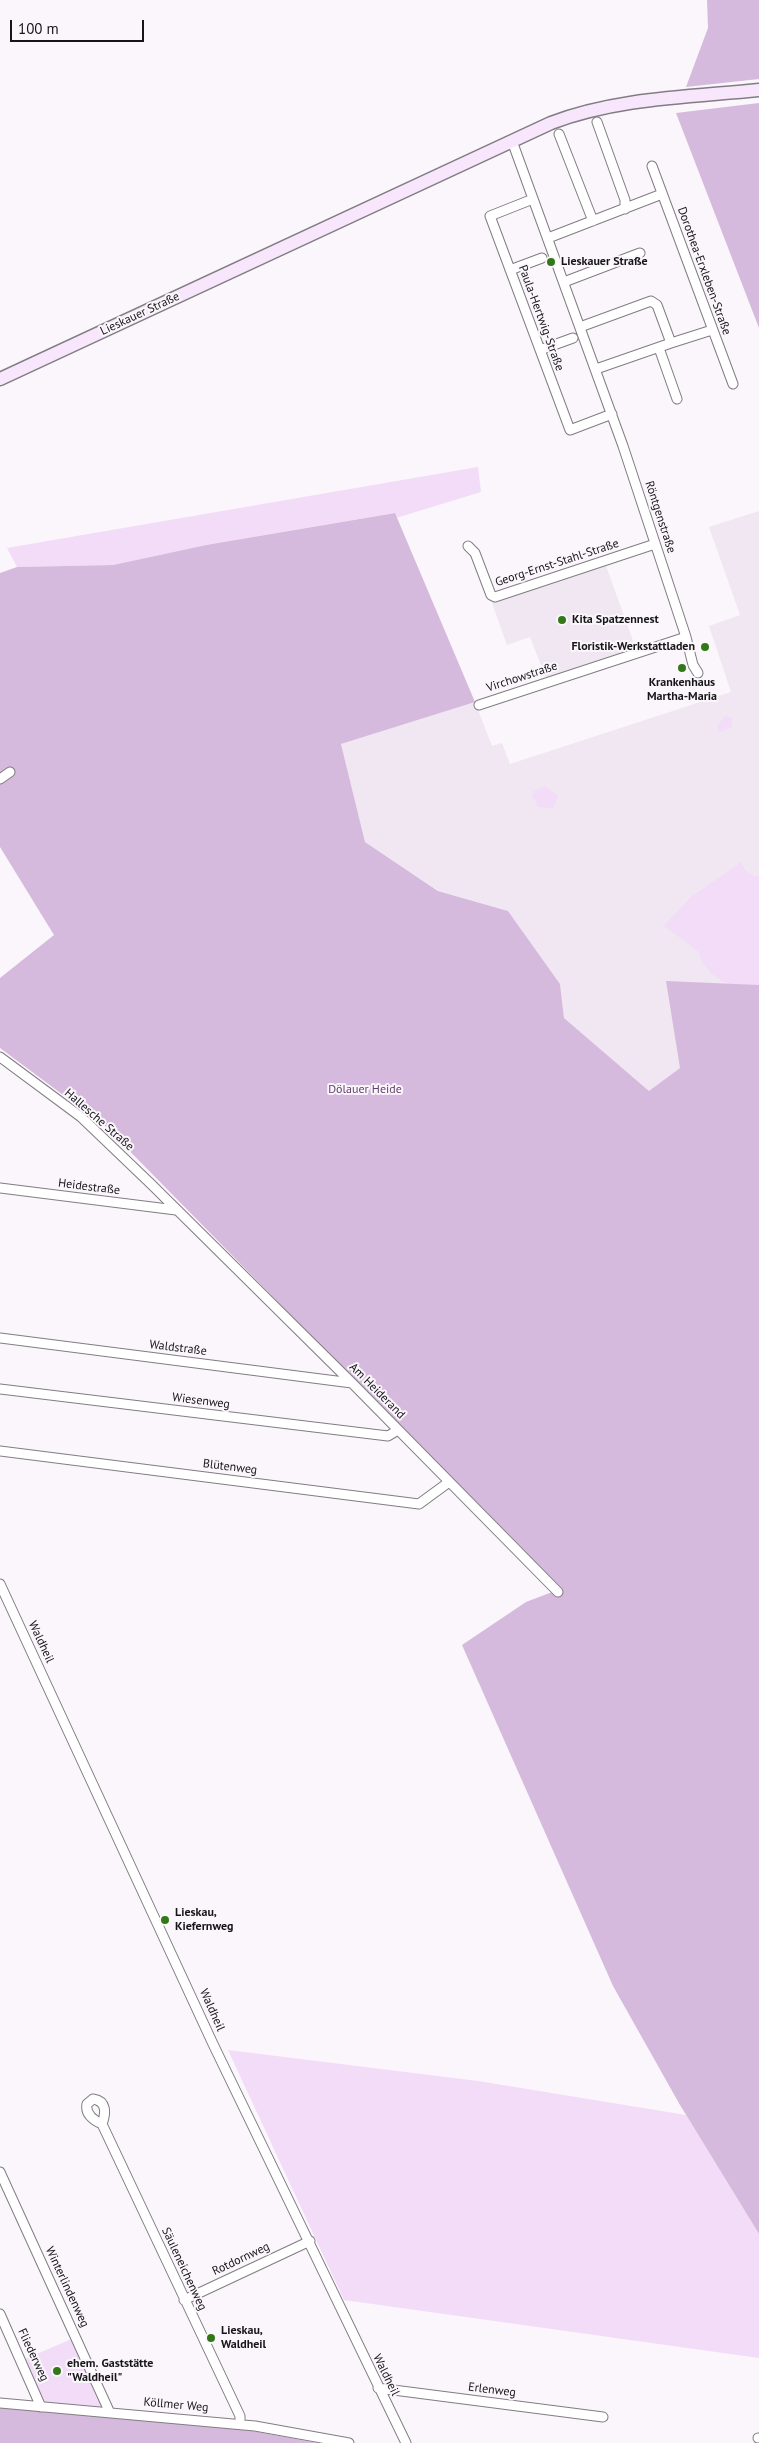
<!DOCTYPE html>
<html>
<head>
<meta charset="utf-8">
<style>
	body { margin:0 }
	#map { position:relative; width:759px; height:2443px; overflow:hidden; background:#faf6fb; font-family:"PT Sans",sans-serif }
	canvas { display:block }
	.scale { position:absolute; left:10px; top:20px; width:134px; height:22px; box-sizing:border-box; border:2px solid #161517; border-top:0; padding-left:6px; font-size:15px; line-height:18px; white-space:nowrap; color:#161517; -webkit-text-stroke:4px #faf6fb; paint-order:stroke }
</style>
</head>
<body>
<div id="map">
<canvas width="759" height="2443"></canvas>
<div class="scale">100 m</div>
</div>
<script>
const c = document.querySelector('canvas').getContext('2d');
c.lineJoin = 'round';
function fillPath(path, color) { c.fillStyle = color; c.fill(path, 'evenodd'); }
function stroke(path, color, width, dash) { c.strokeStyle = color; c.lineWidth = width; c.lineCap = dash ? 'butt' : 'round'; c.setLineDash(dash || []); c.stroke(path); }
function label(font, color, halo, rows, align = 'center') {
  c.font = font + ' "PT Sans",sans-serif'; c.lineWidth = 4; c.setLineDash([]); c.textBaseline = 'middle'; c.strokeStyle = halo; c.fillStyle = color; for (const [text, x, y, turn = 0] of rows) {
    c.save(); c.translate(x, y); c.rotate((+turn || 0) * Math.PI / 180); c.textAlign = isNaN(turn) ? turn : align; if (halo) c.strokeText(text, 0, 0); c.fillText(text, 0, 0); c.restore();
  }
}
const built = new Path2D(`
	M759 511V985L680 1068 650 1092 564 1018 560 984 508 911 439 891 365 842 341 744 475 702 492 746 502 743 510 764 731 692 709 626 740 615 709 527Z
	M605 563 636 649 546 678 530 637 507 645 492 603Z`);
const green = new Path2D(`
	M478 467 481 492 396 518 394 513 206 545 113 565 17 567 7 548Z
	M726 715 732 719V727L719 732 717 726Z
	M545 786 558 796 553 808 537 807 536 800 532 797 534 791Z
	M741 862C745 871 749 876 759 876V992L723 982 711 973 702 962 698 951 664 926 691 897Z
	M228 2050 478 2081 686 2115 759 2234V2358L344 2300Z
	M74 2338 106 2410 44 2403 25 2359Z`);
const forest = new Path2D(`
	M707 0H759V79L686 87 708 28Z
	M759 103V328L676 113Z
	M395 513 475 702 341 744 365 842 438 891 508 911 560 984 564 1018 649 1091 680 1068 666 981 759 985V2234L680 2105 613 1986 462 1645 526 1602 560 1589 106 1127 0 1048V978L54 935 0 847V573L17 567 113 565 206 545Z
	M0 2406 247 2430 317 2443H0Z`);
const street = new Path2D(`
	M597 122 625 200V209
	M559 134 593 221
	M512 141 623 446 686 637 693 665 698 673
	M652 166 733 384
	M533 199 490 216 570 430 612 414
	M548 238 662 194
	M510 270 542 258
	M564 282 640 253
	M580 327 651 301 657 305 671 343 712 330
	M659 348 677 399
	M540 350 573 338
	M596 369 671 343
	M468 546 475 553 491 595 495 597 655 544
	M479 705 686 637
	M0 779 10 772
	M0 1057 81 1117 151 1184 352 1383 558 1592
	M0 1188 176 1210
	M0 1338 352 1383
	M0 1389 388 1436 398 1430
	M0 1451 419 1504 449 1482
	M0 1584 213 2044 406 2443
	M93 2099C107 2101 106 2113 102 2124 93 2120 85 2114 87 2104Z
	M102 2124 240 2416V2424
	M0 2172 110 2413
	M184 2300 310 2241
	M0 2314 41 2407
	M378 2388 603 2417
	M0 2403 255 2426 349 2443
	M758 2438H759`);
const secondary = new Path2D(`
	M0 379 551 123C616 98 689 97 759 90`);
const markers = [
	[551,262,5,"#327819"],
	[562,620,5,"#327819"],
	[705,647,5,"#327819"],
	[682,668,5,"#327819"],
	[165,1920,5,"#327819"],
	[211,2338,5,"#327819"],
	[57,2371,5,"#327819"]
];
const poiNames = [
	["Lieskauer Straße",561,262],
	["Kita Spatzennest",572,620],
	["Floristik-Werkstattladen",695,647,"right"],
	["Krankenhaus",682,683,"center"],
	["Martha-Maria",682,697,"center"],
	["Lieskau,",175,1913],
	["Kiefernweg",175,1927],
	["Lieskau,",221,2331],
	["Waldheil",221,2345],
	["ehem. Gaststätte",67,2364],
	["\"Waldheil\"",67,2378]
];
const streetNames = [
	["Dorothea-Erxleben-Straße",704,271,70],
	["Lieskauer Straße",140,314,-25],
	["Paula-Hertwig-Straße",541,318,70],
	["Röntgenstraße",660,517,72],
	["Georg-Ernst-Stahl-Straße",557,563,-18],
	["Virchowstraße",522,677,-18],
	["Hallesche Straße",99,1120,41],
	["Heidestraße",89,1187,7],
	["Waldstraße",178,1348,7],
	["Am Heiderand",377,1391,45],
	["Wiesenweg",201,1401,7],
	["Blütenweg",230,1467,7],
	["Waldheil",41,1642,65],
	["Waldheil",212,2010,66],
	["Rotdornweg",241,2259,-25],
	["Säuleneichenweg",184,2269,65],
	["Winterlindenweg",67,2287,65],
	["Fliederweg",33,2355,65],
	["Waldheil",386,2375,64],
	["Erlenweg",492,2390,7],
	["Köllmer Weg",176,2405,5]
];
const parkNames = [
	["Dölauer Heide",365,1090]
];
fillPath(built, '#f0e7f2');
fillPath(green, '#f2dcf8');
fillPath(forest, '#d6badd');
stroke(street, '#817d82', 11);
stroke(secondary, '#817d82', 15);
stroke(street, '#fff', 9);
stroke(secondary, '#f8e7fc', 12);
for (const [x, y, r, color] of markers) { const dot = new Path2D(); dot.arc(x, y, r, 0, 2 * Math.PI); c.fillStyle = color; c.fill(dot); stroke(dot, '#faf6fb', 2); }
label('bold 12px', '#161517', '#faf6fb', poiNames, 'left');
label('12px', '#161517', '#faf6fb', streetNames);
label('12px', '#633e6d', '#faf6fb', parkNames);
</script>
</body>
</html>
